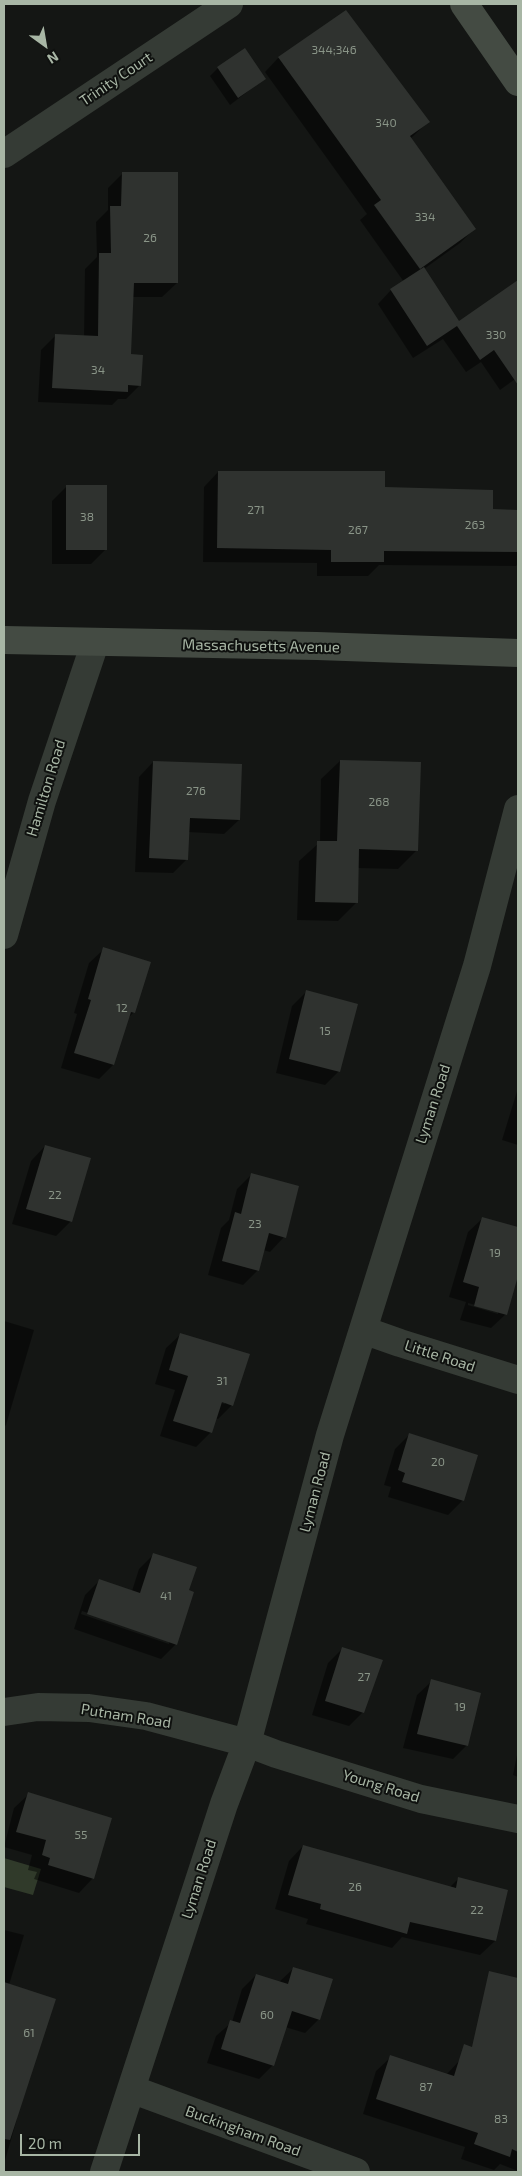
<!DOCTYPE html>
<html>
<head>
<meta charset="utf-8">
<style>
	body { margin:0 }
	#map { position:relative; width:522px; height:2176px; overflow:hidden; background:#141614; font-family:"Exo 2",sans-serif }
	canvas { display:block }
	.frame { position:absolute; inset:0; border:5px solid #a8b6a5; pointer-events:none }
	.north { position:absolute; left:20px; top:20px; width:50px; height:50px; -webkit-text-stroke:4px #0f110f; paint-order:stroke; rotate:148deg; font-size:14px; font-weight:700; line-height:20px; text-align:center; color:#a8b6a5 }
	.north::after { content:''; display:block; margin:auto; width:18px; height:22px; background:#a8b6a5; clip-path:polygon(50% 0,100% 100%,50% 72%,0 100%) }
	.scale { position:absolute; left:20px; top:2134px; width:120px; height:22px; box-sizing:border-box; border:2px solid #a8b6a5; border-top:0; padding-left:6px; font-size:15px; line-height:18px; white-space:nowrap; color:#a8b6a5; -webkit-text-stroke:4px #0f110f; paint-order:stroke }
</style>
</head>
<body>
<div id="map">
<canvas width="522" height="2176"></canvas>
<div class="frame"></div>
<div class="north">N</div>
<div class="scale">20 m</div>
</div>
<script>
const c = document.querySelector('canvas').getContext('2d');
c.lineJoin = 'round';
function fillPath(path, color) { c.fillStyle = color; c.fill(path, 'evenodd'); }
function stroke(path, color, width, dash) { c.strokeStyle = color; c.lineWidth = width; c.lineCap = dash ? 'butt' : 'round'; c.setLineDash(dash || []); c.stroke(path); }
function label(font, color, halo, rows, align = 'center') {
  c.font = font + ' "Exo 2",sans-serif'; c.lineWidth = 4; c.setLineDash([]); c.textBaseline = 'middle'; c.strokeStyle = halo; c.fillStyle = color; for (const [text, x, y, turn = 0] of rows) {
    c.save(); c.translate(x, y); c.rotate((+turn || 0) * Math.PI / 180); c.textAlign = isNaN(turn) ? turn : align; if (halo) c.strokeText(text, 0, 0); c.fillText(text, 0, 0); c.restore();
  }
}
const water = new Path2D(`
	M4 1858 41 1869 33 1895 4 1887Z`);
const shadow = new Path2D(`
	M279 57 428 122 410 139 474 229 460 243 424 269 459 323 511 286 518 296V377L500 390 481 362 466 372 443 339 413 358 378 304 391 290 404 282 360 220 367 214 265 72Z
	M218 68 264 79 230 105 210 76Z
	M122 174 177 283 162 297H132L129 355 140 385 126 399H118L112 405 38 402 41 350 56 335 84 337 85 269 97 257 96 222 108 210V188Z
	M218 472 384 488 491 510 518 511V564L516 566 379 565 368 576H317V563L203 562 204 487Z
	M67 486 106 549 91 564H52V501Z
	M340 761 417 850 398 869 357 868V902L338 921 297 920 299 861 320 842 321 779Z
	M153 762 239 820 224 834 188 832 187 859 173 873 135 872 139 777Z
	M104 949 134 1012 128 1018 113 1065 99 1079 61 1068 77 1014 74 1013 89 963Z
	M306 992 339 1071 325 1085 276 1073 292 1006Z
	M518 1088V1145L502 1140Z
	M45 1146 71 1221 56 1236 12 1224 31 1161Z
	M252 1174 284 1237 270 1252 263 1250 258 1270 243 1285 208 1275 221 1228 229 1220 237 1189Z
	M483 1218 518 1228V1272L506 1314 491 1328 460 1320 466 1302 449 1297 468 1232ZM468 1303 498 1311V1314L468 1305Z
	M4 1321 34 1330 6 1425 4 1427Z
	M181 1334 232 1405 218 1419 215 1418 211 1432 196 1447 160 1436 175 1390 155 1384 166 1348ZM215 1401 225 1402V1404Z
	M410 1434 476 1455 462 1501 448 1515 388 1497 391 1487 384 1485 395 1449Z
	M154 1554 187 1591 176 1644 161 1659 74 1629 85 1595 99 1581 132 1591 139 1569ZM82 1611 169 1641V1644L81 1614Z
	M343 1648 363 1712 349 1726 312 1715 328 1663Z
	M432 1681 467 1745 453 1759 403 1748 417 1695Z
	M518 1750V1777L513 1775Z
	M29 1794 93 1878 79 1893 34 1879 37 1872 28 1870 32 1855 4 1847 14 1808Z
	M303 1846 449 1888 459 1878 506 1891 495 1941 480 1955 402 1937 392 1948 306 1924 308 1919 275 1909 289 1861Z
	M4 1930 24 1935 9 1985 17 2119 4 2164Z
	M294 1968 319 2019 305 2033 285 2027 273 2065 259 2079 207 2063 216 2036 232 2022 242 1989 256 1975 279 1982Z
	M391 2057 446 2075 459 2061 518 2081V2171L500 2164 494 2170 461 2159 465 2147 363 2114 376 2071Z`);
const building = new Path2D(`
	M346 10 430 122 410 136 476 229 420 269 374 205 381 200 278 57Z
	M245 48 266 79 238 98 217 67Z
	M122 172H178V283H134L131 354 143 355 141 386 128 385V392L52 388 55 334 98 336 99 253H111L110 206H121Z
	M424 267 459 321 518 280V385L494 350 480 360 457 326 427 346 390 289Z
	M218 471H385V487L493 490V509L518 510V552L384 551V562H331V550L217 548Z
	M66 485H107V550H66Z
	M340 760 421 762 418 851 359 849 358 903 315 902 317 841H337Z
	M153 761 242 764 240 820 190 818 188 860 149 858Z
	M103 947 151 962 135 1013 131 1012 114 1065 74 1053 91 1000 88 999Z
	M306 990 358 1004 340 1072 289 1059Z
	M45 1145 91 1158 72 1222 26 1209Z
	M251 1173 299 1186 286 1238 269 1233 259 1271 222 1261 235 1212 241 1214Z
	M482 1217 518 1227V1276L507 1315 474 1306 479 1287 463 1282Z
	M180 1333 250 1354 233 1406 222 1402 212 1433 173 1421 188 1376 169 1370Z
	M409 1433 478 1455 464 1501 402 1482 405 1473 398 1470Z
	M153 1553 197 1567 189 1590 194 1592 177 1645 87 1614 99 1579 140 1593Z
	M342 1647 383 1660 364 1713 325 1701Z
	M431 1679 481 1693 468 1746 417 1734Z
	M28 1792 112 1818 94 1879 48 1865 50 1858 42 1855 46 1840 16 1832Z
	M303 1845 456 1888 458 1877 508 1890 496 1941 410 1922 407 1934 320 1909 321 1904 288 1895Z
	M293 1967 333 1979 320 2020 292 2011 274 2066 221 2049 230 2020 240 2023 256 1974 288 1984Z
	M489 1971 518 1978V2152L512 2149 510 2157 474 2144 478 2133 376 2099 390 2055 454 2076 464 2044 472 2047Z
	M4 1982 56 1999 10 2140 4 2139Z`);
const minor = new Path2D(`
	M4 154 229 4
	M4 935 42 801 95 643
	M363 1330 400 1343 518 1380
	M4 1712 38 1707 89 1708 146 1716 247 1743 276 1754 421 1799 518 1819
	M131 2089 356 2172
	M104 2172 224 1804 247 1743 330 1435 477 966 518 809`);
const secondary = new Path2D(`
	M464 4 518 82
	M4 640 317 646 518 653`);
const numberNames = [
	["344;346",334,50],
	["340",386,123],
	["334",425,217],
	["26",150,238],
	["330",496,335],
	["34",98,370],
	["271",256,510],
	["38",87,517],
	["263",475,525],
	["267",358,530],
	["276",196,791],
	["268",379,802],
	["12",122,1008],
	["15",325,1031],
	["22",55,1195],
	["23",255,1224],
	["19",495,1253],
	["31",222,1381],
	["20",438,1462],
	["41",166,1596],
	["27",364,1677],
	["19",460,1707],
	["55",81,1835],
	["26",355,1887],
	["22",477,1910],
	["60",267,2015],
	["61",29,2033],
	["87",426,2087],
	["83",501,2119]
];
const streetNames = [
	["Trinity Court",116,79,-34],
	["Massachusetts Avenue",261,646,1],
	["Hamilton Road",46,788,-73],
	["Lyman Road",433,1104,-72],
	["Little Road",440,1356,18],
	["Lyman Road",315,1492,-75],
	["Putnam Road",126,1716,9],
	["Young Road",381,1786,17],
	["Lyman Road",199,1879,-72],
	["Buckingham Road",243,2131,20]
];
fillPath(water, '#303a2a');
fillPath(shadow, '#0007');
fillPath(building, '#2f322f');
stroke(minor, '#353b35', 28);
stroke(secondary, '#444b43', 28);
label('12px', '#8a9588', null, numberNames);
label('15px', '#a8b6a5', '#0f110f', streetNames);
</script>
</body>
</html>
